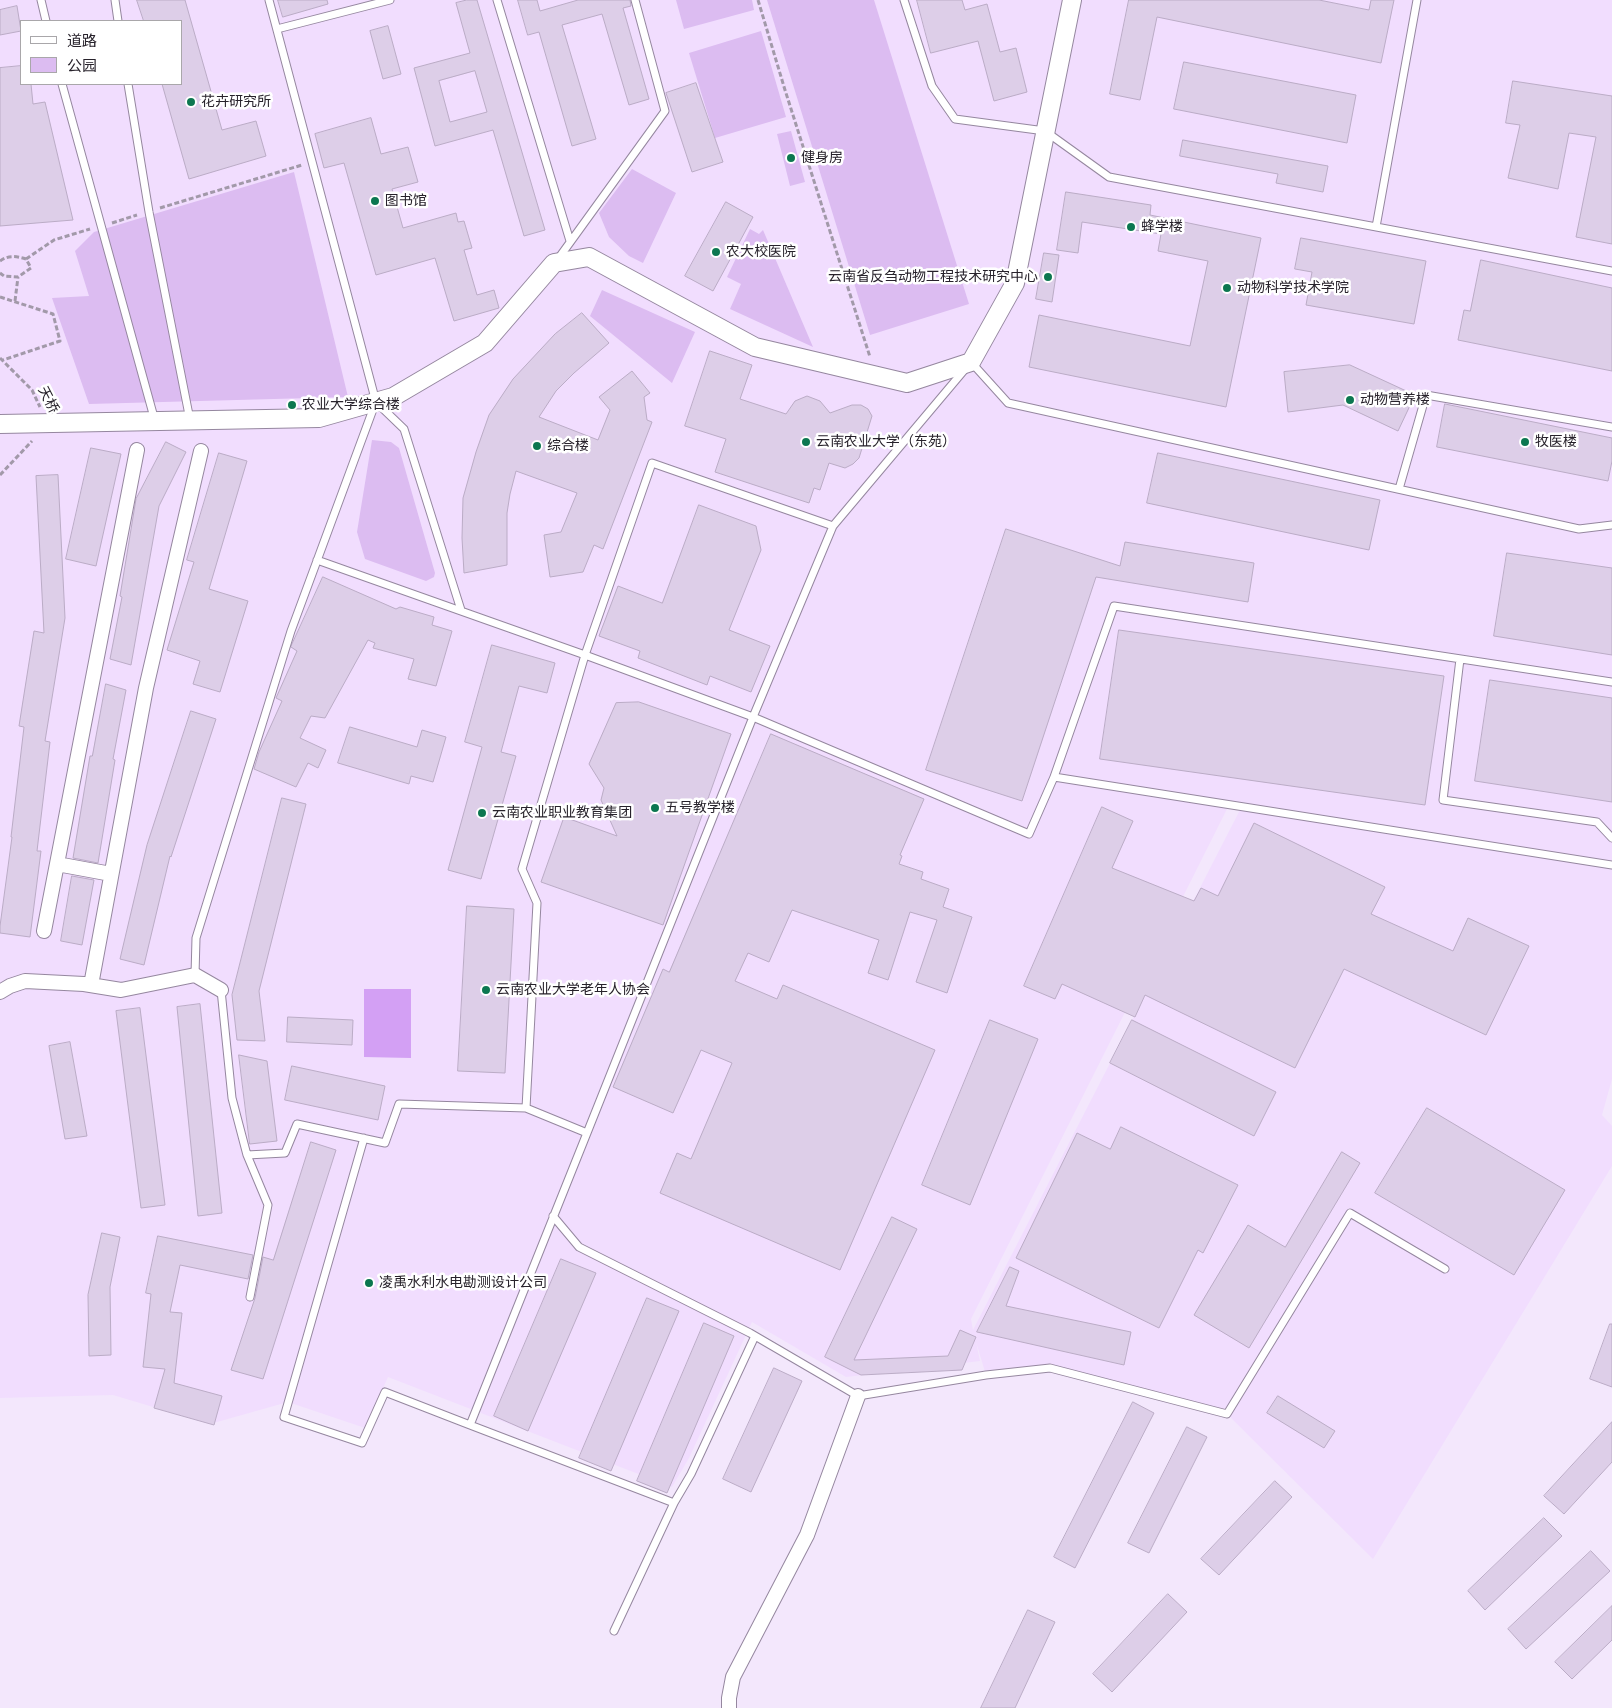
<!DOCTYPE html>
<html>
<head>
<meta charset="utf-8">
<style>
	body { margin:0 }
	#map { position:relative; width:1612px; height:1708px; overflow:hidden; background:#f3e7fc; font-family:Karla,"Noto Sans SC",sans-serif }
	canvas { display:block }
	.legend { position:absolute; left:20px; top:20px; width:162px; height:65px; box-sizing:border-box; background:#fff; border:1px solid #a9a7aa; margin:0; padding:6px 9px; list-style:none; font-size:15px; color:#27222b }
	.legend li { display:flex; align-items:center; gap:10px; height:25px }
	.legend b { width:25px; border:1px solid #a9a7aa }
</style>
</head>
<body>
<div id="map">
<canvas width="1612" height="1708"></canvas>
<ul class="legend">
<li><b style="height:6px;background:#fff"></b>道路</li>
<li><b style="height:14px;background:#dcbcf1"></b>公园</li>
</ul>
</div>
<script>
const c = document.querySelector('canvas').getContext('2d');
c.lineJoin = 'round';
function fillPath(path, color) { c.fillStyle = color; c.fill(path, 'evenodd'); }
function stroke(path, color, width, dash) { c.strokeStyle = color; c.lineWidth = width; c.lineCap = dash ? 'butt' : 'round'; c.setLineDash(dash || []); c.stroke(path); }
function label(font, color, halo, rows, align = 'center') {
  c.font = font + ' Karla,"Noto Sans SC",sans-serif'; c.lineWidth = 5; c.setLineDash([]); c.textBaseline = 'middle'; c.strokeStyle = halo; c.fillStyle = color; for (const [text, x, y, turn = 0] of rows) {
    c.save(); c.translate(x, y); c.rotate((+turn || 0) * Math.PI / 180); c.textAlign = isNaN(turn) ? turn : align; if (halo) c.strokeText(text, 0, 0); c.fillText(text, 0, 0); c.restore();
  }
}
const built = new Path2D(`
	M0 0H1612V861L1231 801 971 1319 973 1330 1242 806 1612 865V1079L1602 1115 1612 1126V1166L1373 1559 1227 1414 1050 1368 986 1375 976 1342 980 1361 846 1377 752 1322 689 1458 672 1487 388 1377 365 1428 288 1402 210 1424 113 1395 0 1398ZM21 21H181V84H21Z`);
const green = new Path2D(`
	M676 0H752L754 10 684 29Z
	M767 0H874L969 304 870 335Z
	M761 31 786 117 715 138 689 53Z
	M791 131 805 182 790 186 777 134Z
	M632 169 676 193 643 263 629 256 609 237 599 213Z
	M294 172 348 397 89 404 52 298 89 296 75 251 94 232Z
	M750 229 759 234 763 230 813 347 730 309 741 284 727 277Z
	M602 290 695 332 672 383 590 316Z
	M372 440 391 442 399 448 435 573 434 577 426 581 365 559 357 532Z`);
const water = new Path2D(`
	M364 989H411V1058L364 1057Z`);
const building = new Path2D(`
	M137 0H185L222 130 256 121 266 156 189 179 162 84H181V21H144Z
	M278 0H327L328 4 283 17Z
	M467 0H477L545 230 524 236 493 130 435 146 414 68 470 53 456 3ZM475 71 487 112 450 122 439 81Z
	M518 0H537L540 11 578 0H630L631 6 623 8 649 99 629 105 602 14 562 25 596 139 572 146 539 32 528 35Z
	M917 0H962L965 10 987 4 1000 52 1016 48 1027 92 994 101 978 41 931 53Z
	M1129 0H1319L1369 10 1371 0H1394L1381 63 1157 17 1140 100 1110 94Z
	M17 6 21 31 0 35V10Z
	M388 26 401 74 383 79 370 31Z
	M1184 62 1356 95 1347 143 1174 109Z
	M21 66V84H31L33 104 45 102 73 220 0 226V68Z
	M1513 81 1612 96V244L1576 237 1596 137 1569 133 1558 189 1508 178 1520 125 1506 123Z
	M696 83 723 162 692 172 666 93Z
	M371 118 381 154 408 147 418 182 392 189 403 228 456 213 458 222 464 221 472 248 464 250 477 295 494 290 499 308 454 321 435 258 376 275 344 163 324 168 315 134Z
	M1183 140 1328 166 1323 192 1276 183 1278 174 1180 156Z
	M1066 192 1151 205 1150 215 1261 238 1226 407 1029 367 1039 315 1190 346 1208 261 1158 251 1161 234 1082 222 1078 253 1057 250Z
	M726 202 753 217 713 291 685 276Z
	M1301 238 1426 261 1414 324 1306 305 1312 272 1295 269Z
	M1044 253 1059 255 1052 302 1036 299Z
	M1481 260 1612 288V371L1458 340 1464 310 1470 311Z
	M582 313 609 343 574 373 556 391 539 417 598 440 610 410 599 397 632 371 650 393 644 397 647 420 652 422 603 549 594 545 583 572 550 577 544 535 561 532 577 493 516 471 510 494 507 513V565L464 573 462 538 463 498 476 452 489 415 513 379 555 334Z
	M710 351 752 365 740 399 786 414 795 401 807 396 820 401 830 413 852 405H861L868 409 872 416 859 458 853 464 845 468 829 463 820 490 814 488 809 503 715 472 726 439 685 426Z
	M1350 365 1415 395 1398 431 1343 405 1288 412 1284 372Z
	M1445 404 1612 438V461L1608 481 1437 447Z
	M166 442 186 452 159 506 131 665 110 659 122 597 120 596 136 499Z
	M91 448 121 454 96 566 66 559Z
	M219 453 247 461 209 589 248 601 220 692 193 684 200 661 167 650 194 562 187 560Z
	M1158 453 1380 500 1369 550 1147 503Z
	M58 475 65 618 45 741 50 742 37 851H41L30 937 0 933V926L12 837H11L24 727 19 726 34 631 44 633 36 476Z
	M699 505 756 526 761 550 729 630 770 646 751 692 710 676 707 685 638 658 640 651 599 636 618 586 662 603Z
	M1006 529 1120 566 1125 542 1254 563 1248 602 1096 577 1022 801 926 770Z
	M1507 553 1612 568V655L1494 636Z
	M323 577 396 609 400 607 434 617 432 625 452 631 436 686 408 679 414 659 373 648 375 643 368 640 325 718 311 716 300 738 326 750 318 768 308 763 296 787 254 769 259 752 282 701 276 698 297 651 291 647Z
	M1119 630 1444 676 1425 805 1100 759Z
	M492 645 555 663 547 693 519 686 501 752 516 756 481 879 448 870 482 747 465 742Z
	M1490 680 1612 698V802L1475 781Z
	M106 684 126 690 113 759 115 760 98 863 73 858 90 756H92Z
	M639 702 731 734 663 925 541 882 564 817 617 836 601 800 604 788 589 764 616 703Z
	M191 711 216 719 171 857 170 856 144 965 120 959 147 845Z
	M350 727 417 747 422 730 446 737 433 782 411 776 409 784 338 763Z
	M771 734 924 799 900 855 902 856 899 864 923 872 921 879 949 889 943 907 972 917 947 993 916 982 937 920 910 912 888 980 868 973 879 940 792 910 769 962 748 953 735 981 777 999 783 985 935 1050 840 1270 660 1193 677 1153 691 1159 732 1063 701 1050 673 1113 613 1087 663 969 669 972Z
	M282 798 306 804 259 991 265 1041 237 1040 232 995Z
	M1102 807 1133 821 1112 868 1194 901 1201 888 1218 896 1254 823 1385 887 1371 914 1453 951 1468 918 1529 946 1486 1035 1344 969 1295 1068 1145 995 1135 1017 1062 984 1055 999 1024 986Z
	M72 876 94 880 82 945 61 941Z
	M467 906 514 909 505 1073 458 1071Z
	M200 1004 222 1213 198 1216 177 1007Z
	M140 1008 165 1205 141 1208 116 1011Z
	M288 1017 353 1020 352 1045 287 1042Z
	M990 1020 1038 1039 970 1205 922 1185Z
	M1132 1020 1276 1092 1254 1136 1110 1063Z
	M70 1042 87 1136 65 1139 49 1046Z
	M239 1055 267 1061 277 1141 250 1144Z
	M292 1066 385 1086 378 1120 285 1100Z
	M1427 1108 1565 1190 1514 1275 1375 1193Z
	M1121 1127 1238 1185 1203 1253 1198 1250 1159 1328 1016 1258 1077 1133 1110 1149Z
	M311 1142 336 1150 263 1379 231 1370 255 1298 263 1257 273 1260Z
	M1342 1152 1360 1163 1249 1348 1194 1315 1248 1225 1285 1247Z
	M892 1217 917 1229 854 1360 948 1356 960 1330 976 1337 962 1370 861 1375 825 1357Z
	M102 1233 120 1237 110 1287 111 1355 89 1356 88 1295Z
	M158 1236 253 1255 248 1279 180 1265 170 1312 182 1313 174 1383 222 1396 214 1425 154 1408 165 1369 143 1367 151 1294 146 1293Z
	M561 1259 596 1273 528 1431 494 1416Z
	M1010 1267 1019 1271 1006 1306 1131 1332 1124 1365 977 1332Z
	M647 1298 679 1311 611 1471 579 1458Z
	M704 1323 734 1336 667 1493 637 1481Z
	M1610 1324H1612V1387L1590 1379Z
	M774 1368 802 1381 751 1492 723 1479Z
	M1278 1396 1335 1431 1324 1448 1267 1413Z
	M1133 1402 1154 1413 1075 1568 1054 1557Z
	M1612 1422V1462L1564 1514 1544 1496Z
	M1187 1427 1207 1437 1149 1553 1128 1543Z
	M1275 1481 1292 1497 1219 1575 1201 1559Z
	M1544 1518 1562 1536 1485 1610 1468 1591Z
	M1591 1551 1610 1571 1526 1649 1508 1629Z
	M1168 1594 1187 1612 1112 1692 1093 1674Z
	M1612 1606V1640L1572 1679 1555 1662Z
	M1028 1610 1055 1622 1015 1708H981Z`);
const path = new Path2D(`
	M758 0 785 90 870 357
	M160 208 302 165
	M112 223 137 215
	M26 259 54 240 90 229
	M0 261C8 255 17 256 26 259L31 268 18 277 4 276 0 273
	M0 297 53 314 60 341 3 360
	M15 301 18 277
	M0 358 32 390 40 407
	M0 475 32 441`);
const service = new Path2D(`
	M41 0 46 21
	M115 0 118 21
	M269 0 376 402 404 429 461 610
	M497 0 570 241
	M904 0 932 86 955 119 1045 131 1109 177 1612 271
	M277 29 390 0
	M62 84 155 421
	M128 84 149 212 190 420
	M1376 227 1417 0
	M558 259 665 111 635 0
	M1399 489 1426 395 1612 427
	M833 526 652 463 585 655 753 717 1029 834 1054 777 1612 865
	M1460 659 1443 800 1597 822 1612 838
	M1054 777 1114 606 1612 682
	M195 975 196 938 291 631 375 404
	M221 990 232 1098 247 1155 285 1153 297 1124 385 1143 399 1104 526 1108 537 903 522 869 585 655 317 560
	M526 1108 587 1133 753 717 833 526 971 362 1008 403 1579 529 1612 525
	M364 1138 284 1417 362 1443 385 1392 470 1425 587 1133
	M247 1155 268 1205 250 1297
	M553 1216 579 1247 750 1333 858 1396 986 1375 1050 1368 1227 1414 1350 1213 1445 1269
	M470 1425 674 1503 614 1631
	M674 1503 691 1474 755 1336`);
const minor = new Path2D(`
	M57 864 111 874
	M44 931 137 450
	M91 985 146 688 201 451
	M0 992 10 986 25 981 84 984 121 990 195 975 221 990
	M729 1708V1698L733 1677 807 1535 858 1396`);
const tertiary = new Path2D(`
	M0 424 319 418 393 397 485 343 554 263 589 257 755 347 907 383 971 362 1015 283 1072 0`);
const markers = [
	[191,102,5,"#0c7750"],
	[791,158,5,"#0c7750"],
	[375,201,5,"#0c7750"],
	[1131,227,5,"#0c7750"],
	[716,252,5,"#0c7750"],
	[1048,277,5,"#0c7750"],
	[1227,288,5,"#0c7750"],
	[1350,400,5,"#0c7750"],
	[292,405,5,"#0c7750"],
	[806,442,5,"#0c7750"],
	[1525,442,5,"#0c7750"],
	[537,446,5,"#0c7750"],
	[655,808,5,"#0c7750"],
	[482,813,5,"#0c7750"],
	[486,990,5,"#0c7750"],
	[369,1283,5,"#0c7750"]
];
const poiNames = [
	["花卉研究所",201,102],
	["健身房",801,158],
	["图书馆",385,201],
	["蜂学楼",1141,227],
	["农大校医院",726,252],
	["云南省反刍动物工程技术研究中心",1038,277,"right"],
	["动物科学技术学院",1237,288],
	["动物营养楼",1360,400],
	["农业大学综合楼",302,405],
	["云南农业大学（东苑）",816,442],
	["牧医楼",1535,442],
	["综合楼",547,446],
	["五号教学楼",665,808],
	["云南农业职业教育集团",492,813],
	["云南农业大学老年人协会",496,990],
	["凌禹水利水电勘测设计公司",379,1283]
];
const streetNames = [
	["天桥",48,400,63]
];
fillPath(built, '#f1ddfe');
fillPath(green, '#dcbcf1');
fillPath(water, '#d3a0f4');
fillPath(building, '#ddcee8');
stroke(building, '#bbacc6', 1);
stroke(service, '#95879f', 9);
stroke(minor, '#95879f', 16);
stroke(tertiary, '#95879f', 20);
stroke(path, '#a299a9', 3, [5, 2.5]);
stroke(service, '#fff', 7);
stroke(minor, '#fff', 14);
stroke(tertiary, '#fff', 18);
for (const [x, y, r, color] of markers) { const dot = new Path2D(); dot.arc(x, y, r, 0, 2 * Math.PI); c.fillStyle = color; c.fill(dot); stroke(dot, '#fff', 2); }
label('14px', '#27222b', '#fff', poiNames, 'left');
label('14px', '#27222b', '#fff', streetNames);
</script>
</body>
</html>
